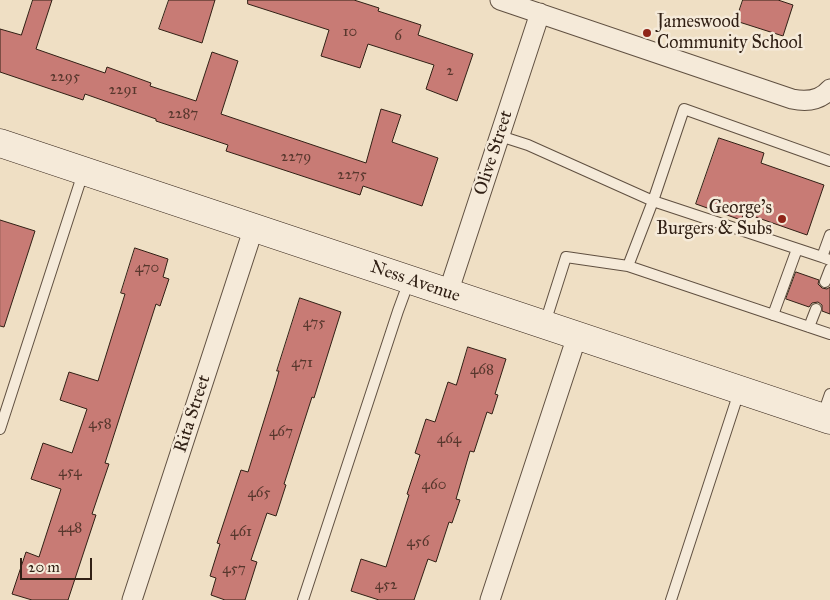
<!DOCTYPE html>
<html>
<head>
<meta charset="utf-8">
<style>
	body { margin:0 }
	#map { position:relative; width:830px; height:600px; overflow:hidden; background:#efdfc4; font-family:"IM FELL Great Primer",serif }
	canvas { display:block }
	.scale { position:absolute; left:20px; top:558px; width:72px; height:22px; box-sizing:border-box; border:2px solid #312015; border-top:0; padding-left:6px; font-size:15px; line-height:18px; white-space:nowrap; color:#312015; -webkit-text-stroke:4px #f5ead9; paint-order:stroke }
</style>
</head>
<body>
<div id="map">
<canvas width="830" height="600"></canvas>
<div class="scale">20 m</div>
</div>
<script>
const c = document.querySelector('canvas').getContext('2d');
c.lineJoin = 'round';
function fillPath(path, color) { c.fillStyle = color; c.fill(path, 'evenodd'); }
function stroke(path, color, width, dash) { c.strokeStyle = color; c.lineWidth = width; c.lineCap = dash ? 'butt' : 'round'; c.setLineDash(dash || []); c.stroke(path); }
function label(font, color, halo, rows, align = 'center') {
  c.font = font + ' "IM FELL Great Primer",serif'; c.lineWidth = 5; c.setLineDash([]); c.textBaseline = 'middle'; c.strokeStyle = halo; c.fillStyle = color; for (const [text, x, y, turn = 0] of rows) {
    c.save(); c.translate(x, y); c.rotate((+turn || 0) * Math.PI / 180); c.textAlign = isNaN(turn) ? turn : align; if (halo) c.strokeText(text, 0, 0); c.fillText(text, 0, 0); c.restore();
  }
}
const building = new Path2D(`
	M33 0H52L36 49 105 73 107 67 151 83 150 86 196 101 212 52 238 61 221 114 366 163 381 109 401 115 392 142 438 158 422 206 363 186 360 195 226 151 228 145 156 121V119L85 94 83 100 0 72V29L21 35Z
	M169 0H215L202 43 159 29Z
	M248 0H354L379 8 378 11 421 25 418 35 473 54 457 101 426 89 434 65 368 44 360 68 321 56 329 30 248 4Z
	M743 0H778L793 5 783 36 736 21Z
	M719 138 764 153 761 163 824 185 807 235 744 213 741 220 696 204Z
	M0 220 35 231 4 327 0 326Z
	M135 248 168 259 163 277 169 279 160 306 156 304 105 463 109 464 92 514 96 515 68 600H32L12 594 26 552 39 557 61 489 31 479 43 443 72 453 87 409 60 400 69 372 98 381 125 294 121 293Z
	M796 272 819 280 818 284 822 288 827 289 830 287V314L822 311V305L818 302 812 303 809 307 786 299Z
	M300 298 341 312 314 398 312 397 284 484 286 485 276 516 267 513 251 560 257 562 245 600H225L211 595 216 578 210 576 220 544 217 543 241 470 248 472 275 385 279 371H277Z
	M468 347 506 359 495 394 498 395 492 414 487 412 474 452 470 451 456 499 460 500 452 523 449 522 436 562 428 559 414 600H379L351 591 361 559 386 567 409 495 407 494 420 455 415 453 426 419 435 422 448 382 456 385Z`);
const lane = new Path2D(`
	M500 136 528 145 653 201 684 109 830 161
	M830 235 822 257 830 260
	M628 266 830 334
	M825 282 830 269
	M773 315 797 249
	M545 323 566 257 628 266 653 201 822 257
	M809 327 816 309
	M822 417 830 394
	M0 429 83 173
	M303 600 398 311 409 281
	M671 600 739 392`);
const street = new Path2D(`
	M500 0 792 99C806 102 820 101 830 89
	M448 293 540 13
	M132 600 254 227
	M490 600 577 336`);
const secondary = new Path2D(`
	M0 143 830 420`);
const markers = [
	[647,33,5,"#8f2418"],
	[782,219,5,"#8f2418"]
];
const numberNames = [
	["10",350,32],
	["6",398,36],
	["2",450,71],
	["2295",65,77],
	["2291",123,90],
	["2287",183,114],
	["2279",296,157],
	["2275",352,175],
	["470",147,268],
	["475",314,323],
	["471",302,363],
	["468",482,370],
	["458",100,424],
	["467",281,432],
	["464",449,439],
	["454",70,472],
	["460",434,485],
	["465",259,493],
	["448",70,528],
	["461",241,532],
	["456",418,542],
	["457",234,569],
	["452",386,585]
];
const poiNames = [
	["Jameswood",657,23],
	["Community School",657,44],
	["George's",772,209,"right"],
	["Burgers & Subs",772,230,"right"]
];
const streetNames = [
	["Olive Street",494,153,-72],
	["Ness Avenue",415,282,19],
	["Rita Street",193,414,-72]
];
fillPath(building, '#c87b75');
stroke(building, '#312015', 1);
stroke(lane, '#605041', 12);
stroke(street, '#605041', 21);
stroke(secondary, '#312015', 29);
stroke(lane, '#f5ead9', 10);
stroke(street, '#f5ead9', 19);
stroke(secondary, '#f5ead9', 28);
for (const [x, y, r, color] of markers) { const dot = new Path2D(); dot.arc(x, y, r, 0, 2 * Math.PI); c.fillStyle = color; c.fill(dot); stroke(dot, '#f5ead9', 2); }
label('15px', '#57372d', null, numberNames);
label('18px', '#312015', '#f5ead9', poiNames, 'left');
label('18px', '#312015', '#f5ead9', streetNames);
</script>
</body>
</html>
